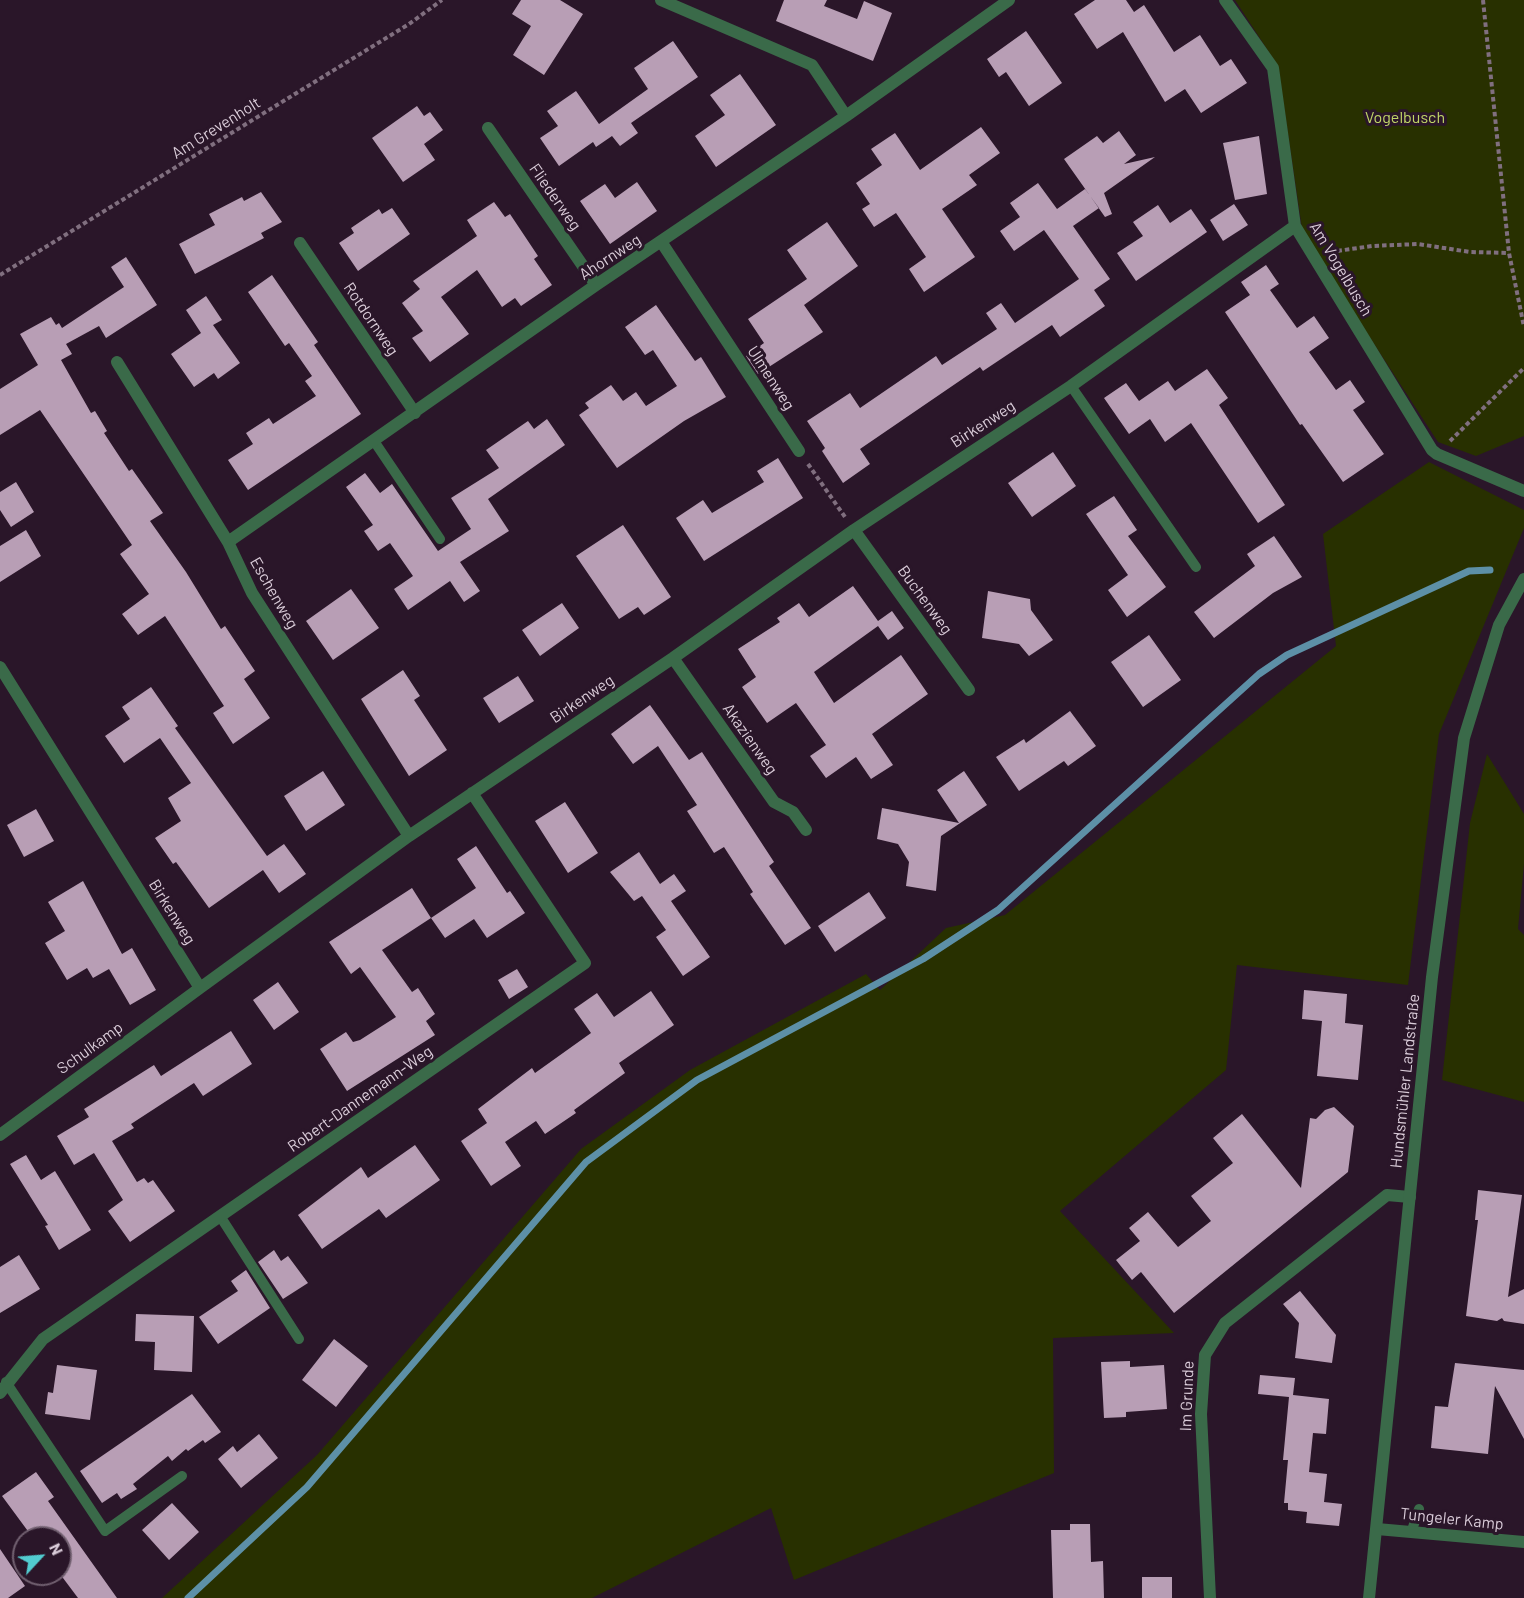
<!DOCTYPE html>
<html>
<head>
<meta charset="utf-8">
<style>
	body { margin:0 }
	#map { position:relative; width:1524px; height:1598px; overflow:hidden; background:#2a1629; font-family:Barlow,sans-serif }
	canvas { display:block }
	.north { position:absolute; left:12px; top:1526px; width:60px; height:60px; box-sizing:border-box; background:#2a1629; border:2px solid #705f6f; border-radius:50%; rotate:64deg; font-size:16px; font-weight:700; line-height:24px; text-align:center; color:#daccd9 }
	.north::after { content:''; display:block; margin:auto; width:21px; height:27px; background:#52ccd0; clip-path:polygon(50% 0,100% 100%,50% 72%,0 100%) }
</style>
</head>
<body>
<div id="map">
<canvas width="1524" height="1598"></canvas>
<div class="north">N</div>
</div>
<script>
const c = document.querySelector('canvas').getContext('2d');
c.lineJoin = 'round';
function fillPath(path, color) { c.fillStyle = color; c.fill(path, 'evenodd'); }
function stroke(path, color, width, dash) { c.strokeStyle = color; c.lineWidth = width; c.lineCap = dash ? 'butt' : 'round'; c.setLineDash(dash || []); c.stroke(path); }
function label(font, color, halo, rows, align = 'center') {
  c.font = font + ' Barlow,sans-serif'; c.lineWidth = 6; c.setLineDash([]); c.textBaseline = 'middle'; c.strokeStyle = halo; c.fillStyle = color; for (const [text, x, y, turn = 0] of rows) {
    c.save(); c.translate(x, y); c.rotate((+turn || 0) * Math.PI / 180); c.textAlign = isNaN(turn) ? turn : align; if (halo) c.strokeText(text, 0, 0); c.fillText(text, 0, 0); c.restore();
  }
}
const green = new Path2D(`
	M1235 0H1524V436L1476 456 1438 442 1303 235 1278 66Z
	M1429 462 1524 510V528L1439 734 1408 985 1237 965 1226 1070 1060 1211 1174 1333 1053 1338 1054 1473 794 1580 771 1508 592 1598H162L317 1455 581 1149 690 1070 866 974 880 990 946 928 1005 915 1336 646 1323 534Z
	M1487 754 1524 814V864L1518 929 1524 935V1102L1442 1080 1470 823Z`);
const stream = new Path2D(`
	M188 1598 307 1487 586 1162 697 1080 923 959 998 910 1259 674 1287 655 1469 571 1490 570`);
const building = new Path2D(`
	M521 0H560L583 14 544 75 513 55 531 26 512 14Z
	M784 0H827L824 6 857 19 864 1 892 13 873 61 776 21Z
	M1095 0H1126L1134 12 1144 5 1174 52 1200 35 1220 66 1231 59 1247 83 1201 113 1185 89 1165 102 1123 32 1097 49 1074 14Z
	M1026 31 1062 83 1029 106 1006 72 999 77 987 59Z
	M673 41 698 77 631 123 638 133 620 146 612 136 596 147 593 142 559 166 540 138 558 126 547 111 576 91 599 124 648 89 634 68Z
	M740 74 776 125 716 167 695 136 725 115 710 95Z
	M417 106 424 116 430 112 443 130 424 144 435 160 403 182 372 138Z
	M981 127 1000 153 969 175 977 185 942 209 975 257 924 292 909 269 926 257 896 213 874 227 862 209 870 204 856 183 882 165 871 149 895 133 920 170Z
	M1119 131 1136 155 1124 164 1155 157 1104 193 1112 214 1105 217 1064 159 1097 136 1103 143Z
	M1259 136 1267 194 1235 200 1223 143Z
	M637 182 657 211 610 244 580 201 605 184 615 198Z
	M1038 183 1057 209 1085 189 1099 208 1073 226 1110 279 1094 290 1105 306 1060 337 1052 325 983 371 980 367 860 449 870 464 843 483 822 451 825 448 807 421 850 393 860 408 936 356 942 365 997 329 986 313 1001 303 1015 323 1079 279 1044 230 1014 251 1000 231 1020 217 1010 203Z
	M261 192 282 222 261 233 264 238 195 274 179 244 215 225 209 214 242 197 244 201Z
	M494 202 505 217 510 214 538 256 534 259 552 285 521 306 515 298 502 307 477 270 441 297 469 334 430 362 412 338 423 331 402 303 420 289 413 281 477 236 467 220Z
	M1234 204 1248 225 1223 241 1210 220Z
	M1158 205 1170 223 1191 209 1207 232 1136 281 1117 253 1143 236 1133 222Z
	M392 208 410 234 358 271 339 243 354 233 351 228 379 209 382 214Z
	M827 222 858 266 804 305 823 332 758 374 746 356 764 343 748 319 807 279 787 250Z
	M126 257 157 305 106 338 99 326 66 344 72 354 61 360 91 413 95 411 107 431 104 433 129 471 132 469 163 513 150 521 186 572 221 629 225 626 255 671 244 679 270 718 233 744 213 713 224 706 165 616 138 635 122 614 149 594 120 554 132 545 40 410 0 435V389L38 365 20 334 51 317 56 325 59 323 62 328 124 287 111 267Z
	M1266 265 1279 284 1270 290 1297 328 1314 316 1329 338 1309 352 1336 390 1350 380 1365 402 1353 410 1384 454 1343 482 1302 424 1300 425 1225 312 1250 295 1241 282Z
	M272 275 318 342 314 345 361 414 248 490 228 460 253 444 246 433 269 418 273 424 316 396 305 381 312 376 289 343 285 346 248 292Z
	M206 296 222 320 213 325 240 363 218 379 214 373 194 387 171 354 201 333 186 310Z
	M656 305 695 361 701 357 726 397 684 421 617 468 579 415 589 408 585 403 611 385 623 401 636 392 646 406 677 386 653 350 645 355 625 327Z
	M1207 369 1228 398 1219 405 1285 505 1258 523 1191 423 1165 442 1150 419 1129 434 1104 398 1126 383 1139 401 1168 381 1175 391Z
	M547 419 565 445 488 499 509 531 460 562 480 591 464 602 450 581 408 610 394 589 413 576 390 543 378 551 364 531 373 525 346 487 365 473 380 493 392 484 438 551 471 529 451 498 499 468 486 450 528 421 534 429Z
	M1053 452 1076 486 1032 517 1008 483Z
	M778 458 803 498 704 561 676 518 703 500 712 513 764 482 757 471Z
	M16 482 34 512 11 527 0 510V492Z
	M1114 496 1137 530 1128 536 1166 587 1127 617 1108 590 1128 575 1086 514Z
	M623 525 671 597 644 615 638 607 619 619 576 556Z
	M26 530 41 556 0 582V546Z
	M1274 536 1302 577 1273 593 1214 638 1194 612 1255 566 1247 554Z
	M853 586 878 621 892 611 904 628 888 640 878 626 814 672 834 703 901 655 928 694 872 734 893 765 871 779 856 757 826 778 810 756 826 745 796 703 767 723 742 687 756 677 738 649 780 622 777 618 799 603 809 617Z
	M351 589 379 628 333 660 306 621Z
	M988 591 1030 599 1031 610 1053 640 1029 656 1019 644 982 638Z
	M562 603 579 628 540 656 522 630Z
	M1149 635 1181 680 1143 707 1111 662Z
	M403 670 420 696 414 700 447 750 409 776 361 699Z
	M518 676 534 701 499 723 483 698Z
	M151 687 178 726 175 728 267 856 284 844 306 874 279 893 263 870 209 908 176 862 173 864 155 838 181 821 168 798 191 783 160 738 124 763 105 736 130 719 122 707Z
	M650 705 689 760 702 752 774 862 769 866 811 928 785 945 750 894 753 892 724 847 714 853 687 811 697 805 658 746 633 764 611 734Z
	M1070 711 1096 746 1068 766 1064 761 1019 791 996 757 1024 739 1026 743Z
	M323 771 345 805 306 831 284 796Z
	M964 771 987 805 941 836 936 891 906 886 909 862 898 844 877 839 882 808 959 823 937 790Z
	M565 802 598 853 568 873 535 821Z
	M36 809 54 841 24 857 7 825Z
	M476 846 507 893 510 891 525 913 487 938 474 919 445 938 431 918 476 888 457 859Z
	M639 852 660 884 674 874 686 891 671 901 710 957 683 976 656 937 666 930 642 896 634 901 610 872Z
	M83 881 122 954 132 948 156 990 130 1005 109 969 93 978 87 968 67 980 45 943 65 931 48 902Z
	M412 888 431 918 382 950 412 992 418 988 435 1014 426 1021 435 1035 347 1091 320 1049 346 1032 353 1042 360 1040 396 1017 360 967 351 974 329 942Z
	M869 892 886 918 835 952 818 926Z
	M517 969 528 987 509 999 498 980Z
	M278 982 299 1012 274 1030 253 1000Z
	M1304 990 1347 994 1345 1023 1363 1025 1358 1080 1317 1076 1322 1021 1302 1019Z
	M651 991 674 1025 619 1063 625 1073 574 1110 576 1113 545 1134 536 1121 505 1142 521 1166 491 1186 461 1141 487 1123 478 1109 532 1068 535 1073 591 1033 574 1009 597 993 614 1017Z
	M231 1031 252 1064 203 1096 194 1083 131 1124 134 1128 112 1141 137 1182 144 1178 148 1183 153 1180 175 1211 130 1242 108 1211 123 1200 94 1153 74 1165 57 1136 89 1117 84 1109 154 1065 161 1076Z
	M1334 1107 1354 1126 1348 1172 1174 1313 1141 1272 1132 1280 1116 1260 1140 1241 1129 1228 1148 1212 1178 1247 1211 1221 1191 1196 1233 1163 1213 1138 1242 1114 1301 1188 1310 1118 1316 1119 1325 1110Z
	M415 1145 440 1180 386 1218 379 1209 322 1249 298 1215 361 1167 368 1178Z
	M26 1155 41 1180 55 1171 91 1230 59 1250 45 1226 48 1225 10 1164Z
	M1478 1190 1522 1195 1508 1297 1524 1289V1324L1504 1321 1502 1318 1497 1321 1466 1316 1478 1220H1475Z
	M274 1250 281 1261 288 1256 308 1283 283 1299 258 1262Z
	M19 1255 40 1289 0 1313V1267Z
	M246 1270 270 1308 218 1344 199 1317 238 1291 231 1281Z
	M1300 1291 1336 1335 1332 1363 1295 1358 1299 1323 1283 1304Z
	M136 1314 194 1316 192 1372 154 1370 155 1342 135 1341Z
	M334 1339 368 1366 336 1407 302 1380Z
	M1130 1361V1367L1164 1365 1167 1409 1126 1412V1417L1104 1418 1101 1362Z
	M1455 1363 1524 1370V1439L1495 1386 1488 1454 1431 1448 1435 1406 1448 1407Z
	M57 1365 97 1370 90 1420 45 1414 48 1392 53 1393Z
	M1260 1375 1295 1378 1293 1395 1329 1399 1326 1434 1313 1433 1309 1472 1327 1474 1324 1502 1342 1504 1339 1526 1306 1523 1307 1512 1288 1510V1503H1284L1288 1460H1283L1289 1397 1258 1394Z
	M192 1394 221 1432 205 1443 203 1440 188 1451 186 1449 172 1461 168 1456 133 1484 137 1489 121 1499 117 1493 102 1503 80 1471Z
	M259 1434 278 1458 241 1488 218 1459 233 1446 237 1452Z
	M36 1472 54 1497 48 1501 117 1598H78L60 1574V1538H33L2 1496Z
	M172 1503 199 1532 169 1560 142 1530Z
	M1070 1524H1090L1091 1562 1103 1561 1104 1598H1053L1051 1530H1070Z
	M0 1549 25 1586 8 1598H0Z
	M1142 1577H1172V1598H1142Z`);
const path = new Path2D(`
	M1483 0 1509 253 1524 327
	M1330 252 1372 246 1418 244 1470 252 1509 253
	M0 275 409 24 442 0
	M1450 441 1524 368
	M808 464 845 517`);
const service = new Path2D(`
	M1071 386 1196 567
	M374 441 440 539
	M220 1216 299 1339
	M6 1382 105 1531 182 1476
	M1412 1530 1419 1509`);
const minor = new Path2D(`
	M661 0 812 65 846 116
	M1225 0 1273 68 1295 226 1432 450 1437 454 1524 491
	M488 128 596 285
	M300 243 415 413
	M662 243 799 451
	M117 362 228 542 252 593 409 836
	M854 530 969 690
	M228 542 596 285 846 116 1009 0
	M673 658 774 802 793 812 806 830
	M0 667 200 988 409 836 673 658 854 530 1071 386 1295 226
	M0 1135 200 988
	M0 1393 43 1339 585 963 472 793
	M1377 1529 1524 1542
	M1210 1598 1201 1414 1205 1355 1225 1323 1387 1195 1410 1197`);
const tertiary = new Path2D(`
	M1369 1598 1432 977 1464 738 1499 625 1524 579`);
const parkNames = [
	["Vogelbusch",1405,118]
];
const streetNames = [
	["Am Grevenholt",216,128,-32],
	["Fliederweg",555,197,55],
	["Ahornweg",610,257,-33],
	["Am Vogelbusch",1341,269,59],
	["Rotdornweg",371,319,56],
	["Ulmenweg",771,378,57],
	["Birkenweg",983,424,-33],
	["Eschenweg",274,593,60],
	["Buchenweg",925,600,54],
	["Birkenweg",582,699,-34],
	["Akazienweg",750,739,55],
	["Birkenweg",172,912,58],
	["Schulkamp",90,1048,-36],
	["Hundsmühler Landstraße",1405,1081,-84],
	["Robert-Dannemann-Weg",360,1099,-35],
	["Im Grunde",1187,1396,-88],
	["Tungeler Kamp",1452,1519,6]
];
fillPath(green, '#283000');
stroke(stream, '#5d90a7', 7);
fillPath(building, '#b89eb5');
stroke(path, '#806f7f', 4, [4.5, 3]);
stroke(service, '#3a6a49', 10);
stroke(minor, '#3a6a49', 12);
stroke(tertiary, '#3a6a49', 12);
label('16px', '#c1d668', '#2a1629', parkNames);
label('16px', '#daccd9', '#2a1629', streetNames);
</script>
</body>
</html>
